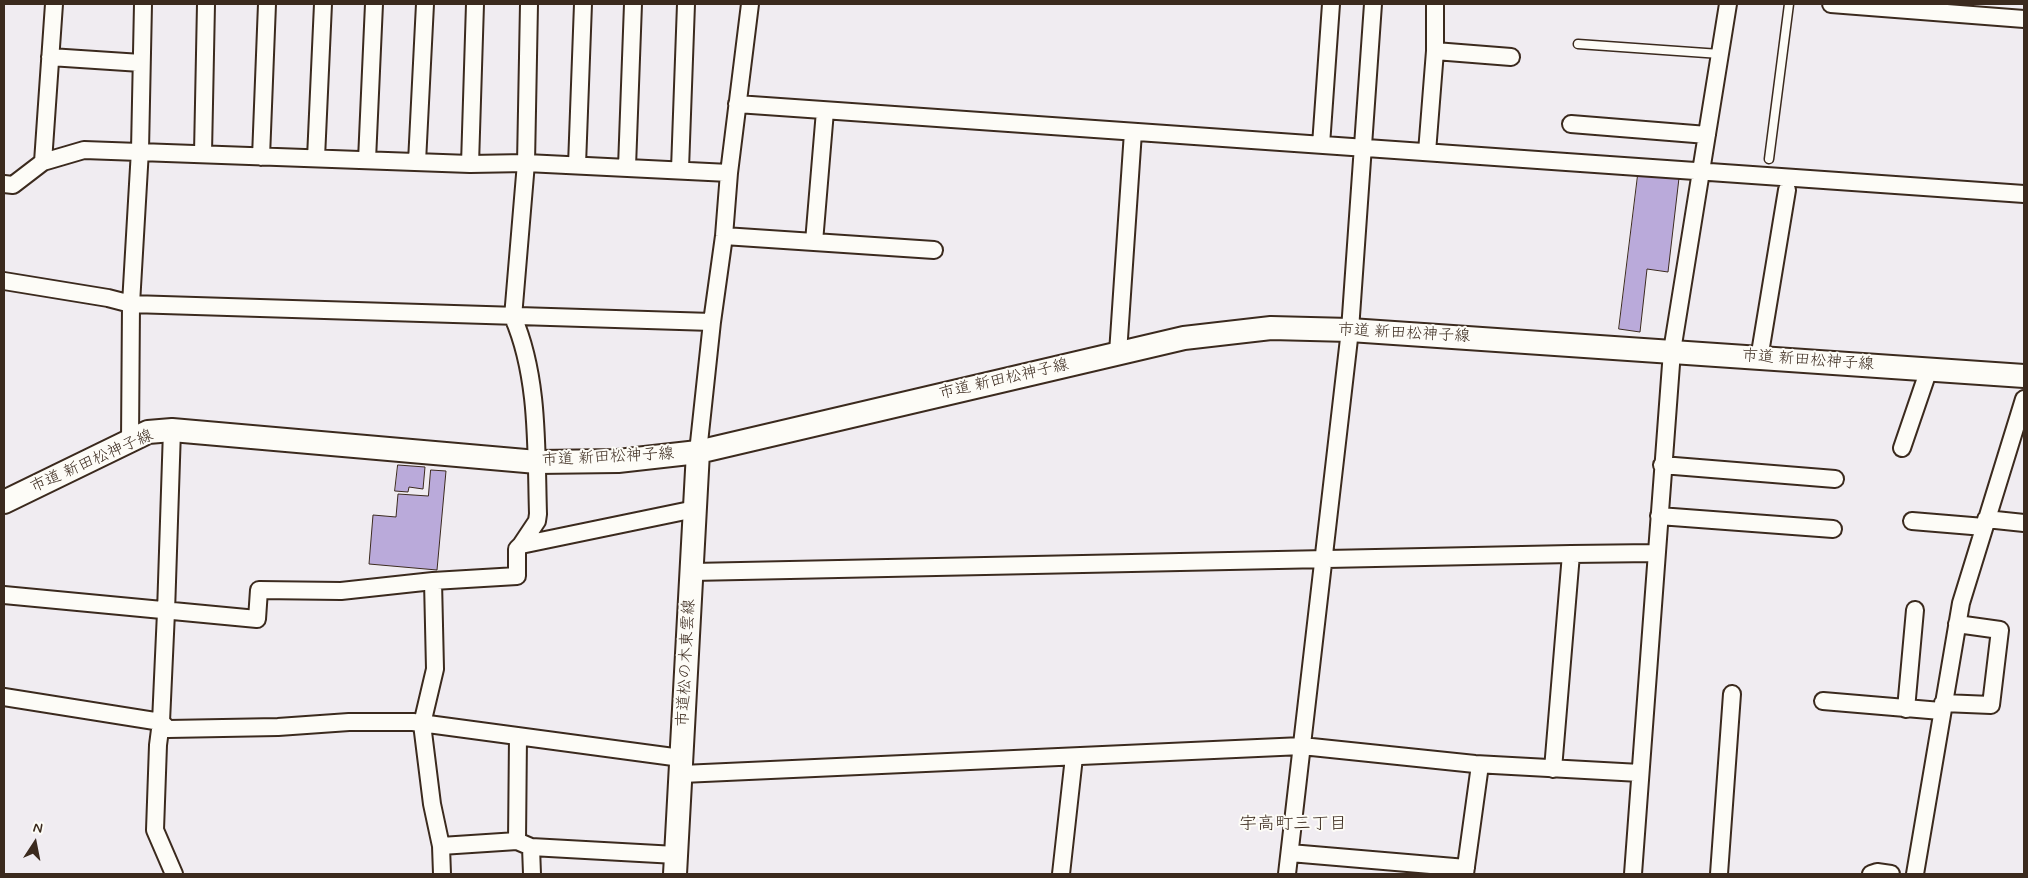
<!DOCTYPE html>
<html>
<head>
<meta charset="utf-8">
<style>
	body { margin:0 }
	#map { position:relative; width:2028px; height:878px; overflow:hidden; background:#f0ecf1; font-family:Mynerve,sans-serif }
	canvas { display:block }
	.frame { position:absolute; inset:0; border:5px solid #3b2a1e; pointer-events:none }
	.north { position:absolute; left:10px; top:818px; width:50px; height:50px; -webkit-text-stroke:4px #fdfcf7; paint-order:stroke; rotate:11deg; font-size:14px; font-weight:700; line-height:20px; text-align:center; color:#3b2a1e }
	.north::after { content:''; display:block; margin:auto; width:18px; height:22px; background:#3b2a1e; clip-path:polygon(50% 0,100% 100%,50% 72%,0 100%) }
</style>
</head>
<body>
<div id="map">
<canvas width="2028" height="878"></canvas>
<div class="frame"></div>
<div class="north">N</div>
</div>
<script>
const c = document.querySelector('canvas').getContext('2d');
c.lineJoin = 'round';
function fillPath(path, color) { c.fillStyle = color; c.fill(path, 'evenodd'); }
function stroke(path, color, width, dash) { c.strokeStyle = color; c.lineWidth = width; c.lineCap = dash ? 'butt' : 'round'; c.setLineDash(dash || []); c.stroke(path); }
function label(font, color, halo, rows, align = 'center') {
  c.font = font + ' Mynerve,"Klee One",sans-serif'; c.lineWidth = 4; c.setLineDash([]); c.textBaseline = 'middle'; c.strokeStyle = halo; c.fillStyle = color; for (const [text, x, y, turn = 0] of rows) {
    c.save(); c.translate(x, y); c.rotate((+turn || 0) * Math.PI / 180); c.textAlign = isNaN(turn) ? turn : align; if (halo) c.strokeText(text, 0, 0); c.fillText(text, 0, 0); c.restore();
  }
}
const building = new Path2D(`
	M1638 175 1679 178 1668 272 1647 269 1640 332 1619 329Z
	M398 465 425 467 423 489 409 487 408 492 395 491Z
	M431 470 446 471 437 570 369 564 373 515 396 517 398 494 428 496Z`);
const lane = new Path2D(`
	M1578 44 1720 54
	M1769 159 1789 4`);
const street = new Path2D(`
	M1831 4 2024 19
	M1435 51 1511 57
	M50 57 141 63
	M737 104 2024 194
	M1571 124 1707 135
	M1321 145 1331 4
	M1427 152 1435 51V4
	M203 153 206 4
	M261 157 267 4
	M316 158 323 4
	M367 160 374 4
	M43 162 54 4
	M417 162 425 4
	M470 164 475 4
	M577 165 583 4
	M627 167 633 4
	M680 169 686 4
	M4 184 13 185 43 162 84 150 470 164 526 163 729 173
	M724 236 934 250
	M814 242 825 111
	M4 281 108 298 131 304 712 322
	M1118 353 1133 132
	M1759 359 1787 190
	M172 430 166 612 161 722 158 745 155 830 174 874
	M130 441 131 304 140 150 143 4
	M1902 448 1929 369
	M698 452 712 322 724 236 729 173 750 4
	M1662 465 1835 479
	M1659 516 1833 529
	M1986 519 2024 523
	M1912 521 1984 527
	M521 545 537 521 538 514C536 448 539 377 513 317L526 163 529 4
	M692 572 1571 554
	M433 581 435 669 422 724 432 804 441 846 517 841
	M4 595 257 619 259 590 341 591 433 581 517 576V549L521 545 695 509
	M4 697 161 722 168 729 278 727 349 722H413L681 758
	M1823 701 1941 711
	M1943 703 1991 705 2000 630 1957 624
	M1906 709 1915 610
	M518 736 517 841 531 847 532 874
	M1553 769 1571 554 1655 553
	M682 774 1302 746 1475 764 1640 773
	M441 846 442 874
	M531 847 676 855
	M1290 853 1466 868
	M1061 874 1074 757
	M1287 874 1350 330 1373 4
	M1465 874 1480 765
	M1633 874 1672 351 1728 4
	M1719 874 1732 694
	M1871 874 1877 872 1891 874
	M1915 874 1961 603 2024 399`);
const secondary = new Path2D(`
	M4 502 148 432 172 430 537 462 618 461 698 452 1184 338 1271 328 1350 330 2024 376
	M675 874 698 452`);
const streetNames = [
	["市道 新田松神子線",1404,334,3],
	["市道 新田松神子線",1808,361,4],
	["市道 新田松神子線",1004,380,-13],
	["市道 新田松神子線",608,458,-3],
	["市道 新田松神子線",92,462,-24],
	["市道松の木東雲線",687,663,-87]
];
const neighbourhoodNames = [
	["宇高町三丁目",1293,825]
];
fillPath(building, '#baaada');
stroke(building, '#3b2a1e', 1);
stroke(lane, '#3b2a1e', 11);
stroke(street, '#3b2a1e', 20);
stroke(secondary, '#3b2a1e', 26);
stroke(lane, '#fdfcf7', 8);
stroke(street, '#fdfcf7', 16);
stroke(secondary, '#fdfcf7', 22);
label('16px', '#3b2a1e', '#fdfcf7', streetNames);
label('18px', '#3b2a1e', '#fdfcf7', neighbourhoodNames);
</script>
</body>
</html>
